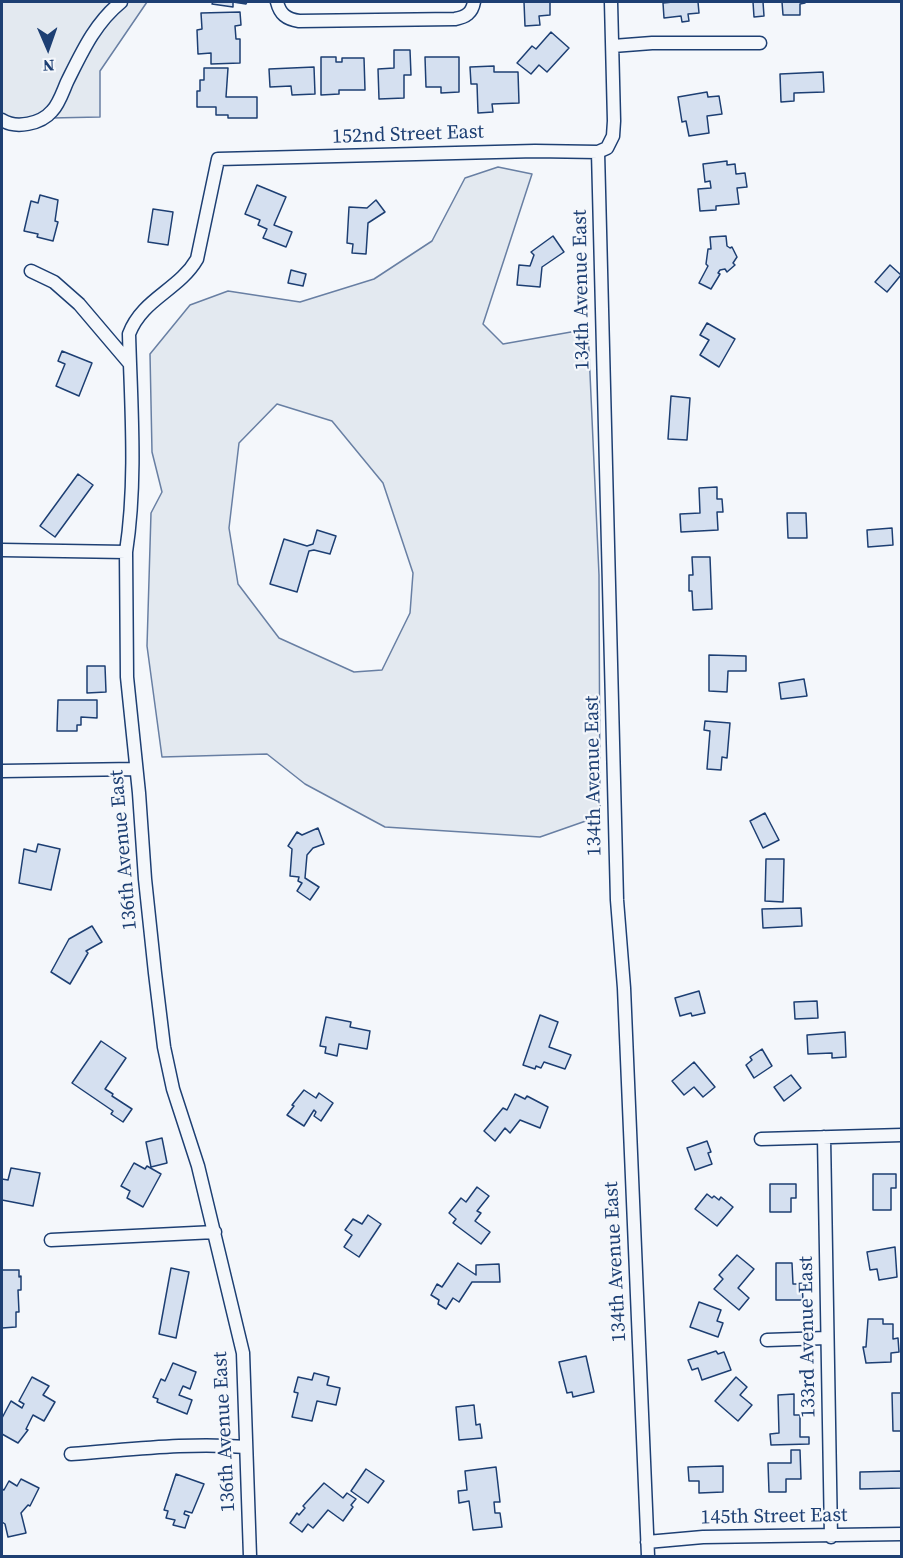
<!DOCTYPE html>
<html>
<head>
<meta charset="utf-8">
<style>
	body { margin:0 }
	#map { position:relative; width:903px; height:1558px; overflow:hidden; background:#f4f7fb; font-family:"Source Serif 4",serif }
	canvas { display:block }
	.frame { position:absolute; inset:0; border:3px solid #1d3f73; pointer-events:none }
	.north { position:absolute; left:18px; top:18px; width:60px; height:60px; -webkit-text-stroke:4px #f4f7fb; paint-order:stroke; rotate:178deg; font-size:16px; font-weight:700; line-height:24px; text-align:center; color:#1d3f73 }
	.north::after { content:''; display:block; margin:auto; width:21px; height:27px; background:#1d3f73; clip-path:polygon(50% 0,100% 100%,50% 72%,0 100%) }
</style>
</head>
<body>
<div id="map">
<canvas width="903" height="1558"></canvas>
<div class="frame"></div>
<div class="north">N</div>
</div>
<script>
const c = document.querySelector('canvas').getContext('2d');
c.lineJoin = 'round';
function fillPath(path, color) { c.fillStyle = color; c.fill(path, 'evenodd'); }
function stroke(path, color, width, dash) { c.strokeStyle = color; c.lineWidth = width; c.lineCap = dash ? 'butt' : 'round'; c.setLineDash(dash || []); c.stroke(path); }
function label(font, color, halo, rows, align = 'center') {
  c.font = font + ' "Source Serif 4",serif'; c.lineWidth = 4.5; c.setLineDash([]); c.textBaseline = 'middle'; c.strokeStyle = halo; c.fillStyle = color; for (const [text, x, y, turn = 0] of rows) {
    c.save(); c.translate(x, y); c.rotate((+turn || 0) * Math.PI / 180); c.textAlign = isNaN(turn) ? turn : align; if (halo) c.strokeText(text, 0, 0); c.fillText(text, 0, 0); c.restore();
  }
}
const green = new Path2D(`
	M2 2H192H147L100 71V117L2 119Z
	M498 167 532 174 483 324 503 344 588 329 599 575 600 816 540 837 385 827 305 784 267 754 162 757 147 646 151 513 162 492 152 452 150 354 190 305 228 291 300 302 374 279 432 241 465 178ZM277 404 332 421 383 483 413 573 410 613 382 670 354 672 279 638 238 584 229 528 239 443Z`);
const building = new Path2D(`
	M213 2H247L246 4 233 2V7L212 4Z
	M524 2H550V15L539 16 540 25 525 26Z
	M673 2H698L699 13 688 14 689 21 682 22 681 16 664 18 663 3Z
	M753 2H763L764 16 754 17Z
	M782 2H805V3L800 4V15H783Z
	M240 12 241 25 235 26 236 39H240V63L211 64V53L198 54 197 30 202 29 201 13Z
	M551 32 569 48 547 72 539 65 531 74 517 63 532 46 536 49Z
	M394 50H410L411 75H404V98L379 99 378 69 394 68Z
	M321 57H336V62H342V58H364L365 90H339V94L321 95Z
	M425 57H459V92L441 93V87H426Z
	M494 66V72H518L519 103 492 104 493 112 478 113 477 84H471L470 67Z
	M314 67 315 94 292 95 291 86 270 87 269 69Z
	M204 68H228L226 97H257V118H228V115H216V107H197V91H200V80H204Z
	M823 72 824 92 794 93V101L781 102 780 74Z
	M707 92 708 97 719 96 722 114 707 116 709 133 689 136 686 121 682 122 678 97Z
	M727 161V165L735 164 736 174 745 173 747 187 737 188 739 204 716 206V210L700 211 698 189 711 188 710 181 705 182 703 164Z
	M257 185 286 197 274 225 292 232 286 247 263 238 267 229 258 225 260 220 245 214Z
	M40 195 58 200 55 221 58 222 53 241 37 237 38 234 24 231 31 201 38 203Z
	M376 200 385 212 368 223 366 254 352 253 353 244 347 243 349 207 367 208Z
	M153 209 173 212 168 245 148 242Z
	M553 236 564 252 542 267 540 287 517 285 519 265 530 266 534 255 531 252Z
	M726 236 727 246 730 248 732 247 737 257 733 263 735 265 727 272 725 269 720 270 718 273 720 274 711 289 699 283 708 266 706 264 708 249H711L710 237Z
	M890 265 901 275 887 292 875 282Z
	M291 270 306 274 303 286 288 283Z
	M707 323 735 339 719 367 700 355 709 340 700 335Z
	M62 351 92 363 79 396 56 386 65 364 58 361Z
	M671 396 690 398 687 440 668 439Z
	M78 474 93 485 55 537 40 526Z
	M717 487V499H722L723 512H717L718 530 681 532 680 514 700 513 699 488Z
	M787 513H806L807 538H788Z
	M892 528 893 545 868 547 867 530Z
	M317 530 336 536 330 554 314 550 309 551 297 592 270 584 284 539 307 546 313 544Z
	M692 557H710L712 609 693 610 692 591H689V575H693Z
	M709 655 746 656V671H728L727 692 709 691Z
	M87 666H105L106 692 87 693Z
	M804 679 807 696 781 699 779 683Z
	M58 700H97V718L81 717V725H77V731H57Z
	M705 721 730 723 727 758 722 757 721 770 707 769 710 731 704 730Z
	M765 813 779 840 763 848 750 821Z
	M318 828 324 844 313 848 307 855 305 878 319 887 310 900 297 891 302 883 298 881 299 877 290 876 292 849 288 846 297 832 302 835Z
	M38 844 60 849 51 890 19 883 24 849 36 852Z
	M766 859H784L783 902 765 901Z
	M801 908 802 926 763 928 762 909Z
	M92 926 102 942 86 951 88 953 70 984 51 972 69 939Z
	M699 991 705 1013 692 1016 691 1013 680 1016 675 998Z
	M817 1001 818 1018 795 1019 794 1002Z
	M540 1015 558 1022 549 1047 571 1055 565 1069 544 1062 541 1068 536 1066 535 1069 523 1065Z
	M326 1017 351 1022 350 1027 370 1031 367 1049 339 1044 337 1056 325 1053 326 1047 320 1046Z
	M845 1032 846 1057 832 1058V1053L808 1054 807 1035Z
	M101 1041 126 1058 105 1089 113 1094 112 1096 132 1109 123 1122 111 1114 113 1111 72 1083Z
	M762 1049 772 1066 754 1078 746 1065 752 1060 750 1057Z
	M694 1062 715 1087 703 1097 694 1087 684 1095 672 1081Z
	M791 1075 801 1088 784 1101 774 1087Z
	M304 1090 316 1098 319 1093 333 1103 321 1121 314 1116 316 1112 314 1110 304 1126 287 1115 294 1106 292 1105Z
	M515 1094 525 1099 527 1096 548 1107 540 1128 520 1120 510 1133 505 1128 495 1141 484 1131 503 1108 507 1110Z
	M162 1138 167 1163 151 1167 146 1142Z
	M707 1141 711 1152 708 1153 712 1164 695 1170 687 1148Z
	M134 1163 145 1169 147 1166 161 1174 143 1207 127 1198 130 1191 121 1186Z
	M11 1168 40 1173 33 1206 2 1200V1179L8 1180Z
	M873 1174H896V1188H891V1210H873Z
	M770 1184H796V1198H791V1212H770Z
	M477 1187 489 1196 477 1211 481 1213 475 1221 490 1232 481 1244 453 1223 456 1219 449 1213 461 1198 466 1202Z
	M707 1194 712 1198 714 1196 719 1200 721 1197 733 1207 717 1226 695 1209Z
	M368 1215 381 1224 359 1257 344 1247 352 1235 345 1230 353 1219 362 1224Z
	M895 1247 897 1277 879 1280 877 1269 870 1270 867 1252Z
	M737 1255 754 1269 738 1288 749 1298 739 1310 714 1289 723 1279 719 1275Z
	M458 1263 476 1275V1265L499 1264 500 1282H472L459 1302 453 1298 446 1309 438 1304 439 1300 431 1295 437 1284 442 1287Z
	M776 1263H792L793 1284H802L803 1300H776Z
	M171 1268 189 1272 176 1338 159 1334Z
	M2 1270H19V1277L21 1276V1290H18L19 1312H16V1327L2 1328Z
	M699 1302 721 1310 717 1321 723 1323 718 1337 690 1327Z
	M868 1319H883V1324H893V1339L898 1338 899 1352 891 1353V1362L866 1363 863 1347H866Z
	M716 1351 718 1354 724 1352 731 1370 702 1380 698 1368 692 1370 688 1360Z
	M586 1356 594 1392 573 1397 572 1392 567 1393 559 1362Z
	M173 1363 196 1372 190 1389 183 1386 179 1395 192 1400 187 1414 157 1402 158 1399 153 1397 161 1379 165 1381Z
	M314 1373 329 1377 327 1385 340 1388 336 1405 317 1401 312 1421 292 1417 298 1393 294 1392 298 1377 312 1380Z
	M32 1377 49 1386 43 1395 55 1402 44 1421 33 1415 26 1429 28 1430 18 1443 2 1434V1418L11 1401 22 1408 24 1404 19 1401Z
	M736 1377 747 1387 740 1395 752 1405 738 1421 715 1401Z
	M892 1393H902V1431H893Z
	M794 1394V1415H800V1437H809V1444L771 1445 770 1434 779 1433 778 1395Z
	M474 1405 476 1425 480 1424 482 1438 459 1440 456 1407Z
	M791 1450H800L801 1479H786V1492H769L768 1463H791Z
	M723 1466V1492L699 1493V1481H689L688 1467Z
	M496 1467 500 1502H494L495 1513H500L502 1527 473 1530 469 1501 459 1503 458 1491 467 1490 465 1471Z
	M366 1469 384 1481 368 1503 351 1491Z
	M902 1471V1488L860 1489V1472Z
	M176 1474 204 1484 192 1513 185 1511 184 1514 189 1516 185 1528 173 1525 175 1520 166 1518 168 1511 164 1510Z
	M21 1479 39 1488 30 1506 28 1505 21 1513 26 1533 8 1537 5 1524 2 1522V1489L4 1490 9 1481 17 1486Z
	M324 1483 343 1498 347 1493 356 1499 351 1505 353 1507 343 1521 328 1510 313 1528 308 1524 302 1532 290 1523 297 1513 299 1515 305 1508 303 1506Z`);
const minor = new Path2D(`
	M277 2C280 14 286 19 299 21L455 19C466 17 472 13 474 2
	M613 46 652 43H760
	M2 120C16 129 41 124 52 111 59 104 63 91 67 82 82 52 95 23 121 2
	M598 152 617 900 624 988 648 1556
	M31 271 54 282 79 304 130 364
	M2 550 126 552
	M2 771 136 769
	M824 1137 831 1537
	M761 1139 902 1135
	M51 1240 215 1232
	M767 1340 827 1338
	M71 1454C129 1450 188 1442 246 1447
	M647 1542 703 1537 902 1534
	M250 1556 243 1353 198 1166 173 1089 164 1047 155 973 145 879 139 793 127 677 126 552C137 480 131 406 129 334 142 299 179 290 197 259L218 159 535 151 598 152 607 148 613 136 614 121 611 2`);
const streetNames = [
	["152nd Street East",408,135,-2],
	["134th Avenue East",582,290,-91],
	["134th Avenue East",594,776,-91],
	["136th Avenue East",124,850,-95],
	["134th Avenue East",616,1262,-93],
	["133rd Avenue East",808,1337,-91],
	["136th Avenue East",225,1432,-93],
	["145th Street East",774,1517,-1]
];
fillPath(green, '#e3e9f0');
stroke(green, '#687fa3', 1.5);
fillPath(building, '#d5e0f0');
stroke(building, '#1d3f73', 1.5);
stroke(minor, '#1d3f73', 15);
stroke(minor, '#f4f7fb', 12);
label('20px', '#1d3f73', '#f4f7fb', streetNames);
</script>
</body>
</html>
